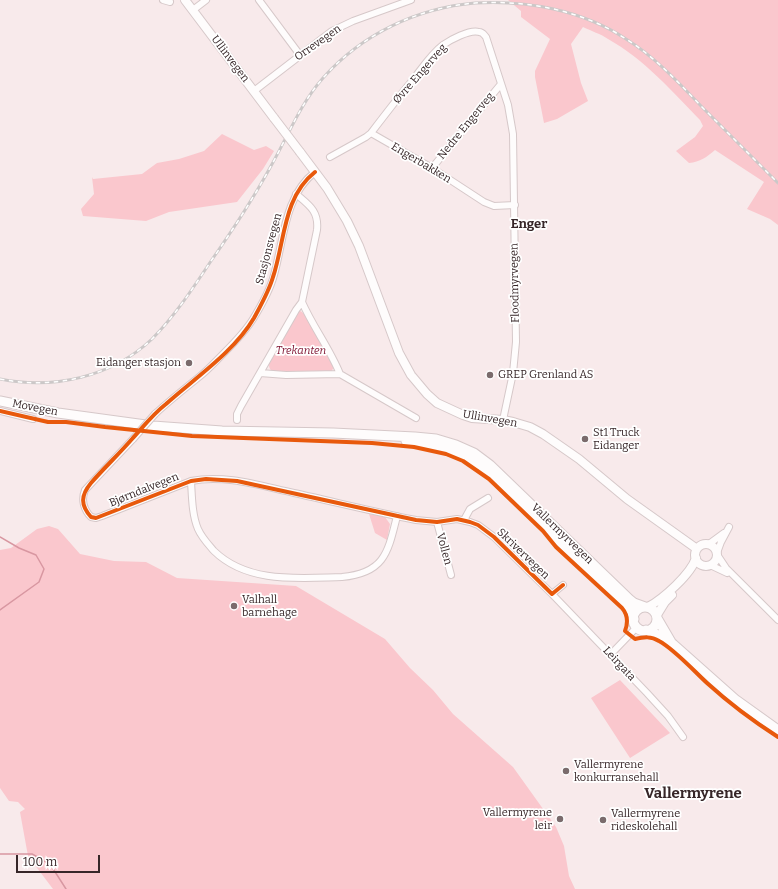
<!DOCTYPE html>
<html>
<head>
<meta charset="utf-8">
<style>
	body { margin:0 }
	#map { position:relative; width:778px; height:889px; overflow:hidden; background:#f8eaeb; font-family:Bitter,serif }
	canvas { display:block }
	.scale { position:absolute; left:16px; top:855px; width:84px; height:18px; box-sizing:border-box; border:2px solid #362628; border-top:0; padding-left:5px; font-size:12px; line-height:14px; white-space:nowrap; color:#362628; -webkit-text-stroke:3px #fff; paint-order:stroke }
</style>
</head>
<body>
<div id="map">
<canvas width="778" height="889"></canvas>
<div class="scale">100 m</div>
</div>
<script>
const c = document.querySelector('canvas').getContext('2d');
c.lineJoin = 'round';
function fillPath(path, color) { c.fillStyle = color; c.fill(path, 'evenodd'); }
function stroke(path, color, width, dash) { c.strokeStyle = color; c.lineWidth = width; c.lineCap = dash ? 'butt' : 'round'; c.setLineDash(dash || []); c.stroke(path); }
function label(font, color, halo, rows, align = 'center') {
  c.font = font + ' Bitter,serif'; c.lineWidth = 3.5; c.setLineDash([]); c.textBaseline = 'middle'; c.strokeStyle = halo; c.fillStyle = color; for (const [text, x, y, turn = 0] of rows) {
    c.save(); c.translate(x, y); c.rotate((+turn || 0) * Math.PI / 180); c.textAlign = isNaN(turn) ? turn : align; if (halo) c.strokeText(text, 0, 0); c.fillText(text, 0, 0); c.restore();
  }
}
const green = new Path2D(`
	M508 0H778V225L770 219 747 209 764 182 715 150C707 157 700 162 689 163L676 151 695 137 703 126 700 120C672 91 644 59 608 39 601 34 591 31 583 27L571 44 581 83 588 101 557 119 544 123 535 77V71L550 39 521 17V11Z
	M222 134 254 150 266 146 274 151 263 169 237 202 169 212 146 221 83 216 81 209 94 194 92 177 93 179 142 174 157 163 179 159 204 151Z
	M300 311 302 312 304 314 333 363 334 367 331 372 275 373C269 370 268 366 270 361L298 312Z
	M369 514 385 517 390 524 387 540 375 533Z
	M49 526 58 529 80 554 114 561 146 562 177 578 296 586 385 639 410 668 433 690 453 714 513 767 556 827 564 846 569 876 575 889H53L28 856 20 812 25 809 18 802 9 801 0 788V550L11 548 37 529Z
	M620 680 670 733 630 758 591 698Z`);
const stream = new Path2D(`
	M0 537 19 548 36 555 44 569 39 582 0 610
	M0 854H32L50 864 66 889`);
const minor = new Path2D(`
	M163 0 170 2
	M259 0 300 55
	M193 10 206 0
	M254 91 332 31 353 21 411 0
	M371 133 432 168 484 202 494 206 515 205
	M330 157 366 137 371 133C384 116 397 99 411 82 421 70 430 55 443 45 450 40 470 29 479 32 483 32 484 35 486 37L508 105 513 134 516 342 513 373 503 420
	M432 168 501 84
	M302 302C313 327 330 349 340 374
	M260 373 286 375 340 374 416 418
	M0 411 33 419
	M155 414C169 401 184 389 199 377 208 370 215 362 223 354 234 343 245 332 253 319 261 306 270 290 274 275 284 240 284 196 315 172
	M237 420V414L241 406 296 310 302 302 317 230C319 211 309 205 296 194
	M133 439 85 490C81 500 84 510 91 517L96 518 102 516 191 481C225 474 261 486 294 493 335 502 375 512 416 520L437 522 457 519 470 522 478 525 494 537 552 594 563 585
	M191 481C192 497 192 515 198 529 202 538 208 544 214 551 248 584 299 578 342 577 385 573 388 552 397 516
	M464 520 470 509 488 498
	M437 522 451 575
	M709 544 724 533
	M717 553 721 542 729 527
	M718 556 726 568 778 620
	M710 565 727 573
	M552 594 647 693 668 716 683 737
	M610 655 637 627`);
const secondary = new Path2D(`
	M185 0 274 118
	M300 152 327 188 347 221 359 246 399 353 411 375 427 394 437 403 463 415 472 418 503 420 513 422 530 427 543 434 579 459 627 499 697 549
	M695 555a11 11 0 1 1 22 0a11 11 0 1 1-22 0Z
	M648 607C663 599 691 574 696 558
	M657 615 665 602 672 595`);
const primary = new Path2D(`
	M0 401 58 413 153 426 222 431 333 433 415 437 436 439 456 445 474 453 490 465 629 599 634 603 645 607
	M406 441C433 446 458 451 481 466L623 602 631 611 634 619
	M633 619a12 12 0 1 1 24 0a12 12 0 1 1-24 0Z
	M657 618 671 642
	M646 630 658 635 673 644 736 700 778 730`);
const rail = new Path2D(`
	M0 379C53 390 112 377 152 339 175 316 193 288 211 261 232 231 253 199 271 166 288 136 300 104 323 78 362 34 417 8 475 3 527 0 582 10 626 39 655 57 678 82 702 107 727 132 753 158 778 183`);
const minorBridge = new Path2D(`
	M133 439 155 414`);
const secondaryBridge = new Path2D(`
	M274 118 300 152`);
const cycleway = new Path2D(`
	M315 172C283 197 285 241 273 277 269 291 261 305 254 318 234 352 195 378 166 404 153 414 143 427 132 439 119 454 104 468 91 483 81 495 80 505 91 517L96 518 191 481 206 479 237 481 416 520 437 522 457 519 470 522 478 525 494 537 552 594 563 585
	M0 411 48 422H66L105 427 192 436 372 443 414 447 446 454 463 461 489 479 543 531 556 547 622 608C628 615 628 623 625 631L635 639C644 637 651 636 659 641 674 649 694 671 707 683 729 703 753 721 778 737`);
const markers = [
	[189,363,4,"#7a6b6c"],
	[490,375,4,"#7a6b6c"],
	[585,439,4,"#7a6b6c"],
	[234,606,4,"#7a6b6c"],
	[566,771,4,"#7a6b6c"],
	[560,819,4,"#7a6b6c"],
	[603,820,4,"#7a6b6c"]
];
const streetNames = [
	["Orrevegen",318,43,-35],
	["Ullinvegen",230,59,53],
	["Øvre Engerveg",420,74,-49],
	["Nedre Engerveg",466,126,-51],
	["Engerbakken",421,163,31],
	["Stasjonsvegen",269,249,-75],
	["Floodmyrvegen",515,283,-91],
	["Movegen",35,408,11],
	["Ullinvegen",490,419,10],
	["Bjørndalvegen",144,490,-22],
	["Vallermyrvegen",562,534,44],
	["Vollen",444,549,75],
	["Skrivervegen",523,554,44],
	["Leirgata",619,664,47]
];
const parkNames = [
	["Trekanten",301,351]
];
const poiNames = [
	["Eidanger stasjon",181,363,"right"],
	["GREP Grenland AS",498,375],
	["St1 Truck",593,433],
	["Eidanger",593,446],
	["Valhall",242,600],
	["barnehage",242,613],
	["Vallermyrene",574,765],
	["konkurransehall",574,778],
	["Vallermyrene",552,813,"right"],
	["leir",552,826,"right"],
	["Vallermyrene",611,814],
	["rideskolehall",611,827]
];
const quarterNames = [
	["Enger",529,224]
];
const districtNames = [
	["Vallermyrene",693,794]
];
fillPath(green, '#fac7cd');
stroke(stream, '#d897a1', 1.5);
stroke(minor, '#d6c8c9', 8);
stroke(secondary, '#d6c8c9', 10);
stroke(primary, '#d6c8c9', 11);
stroke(minor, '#fefcfc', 6);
stroke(secondary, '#fefcfc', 8);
stroke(primary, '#fefcfc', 9);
stroke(rail, '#ccc8c8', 3);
stroke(rail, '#fff', 1.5, [4.5]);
stroke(minorBridge, '#d6c8c9', 8, []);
stroke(secondaryBridge, '#d6c8c9', 10, []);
stroke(minorBridge, '#fefcfc', 6);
stroke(secondaryBridge, '#fefcfc', 8);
stroke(cycleway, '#e8590c', 4);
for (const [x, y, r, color] of markers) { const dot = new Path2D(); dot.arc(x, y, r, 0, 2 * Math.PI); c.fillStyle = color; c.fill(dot); stroke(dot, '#fff', 1.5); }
label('11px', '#362628', '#fff', streetNames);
label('italic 11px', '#801533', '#fff', parkNames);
label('11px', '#362628', '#fff', poiNames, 'left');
label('bold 13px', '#362628', '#fff', quarterNames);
label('bold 15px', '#362628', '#fff', districtNames);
</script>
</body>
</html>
